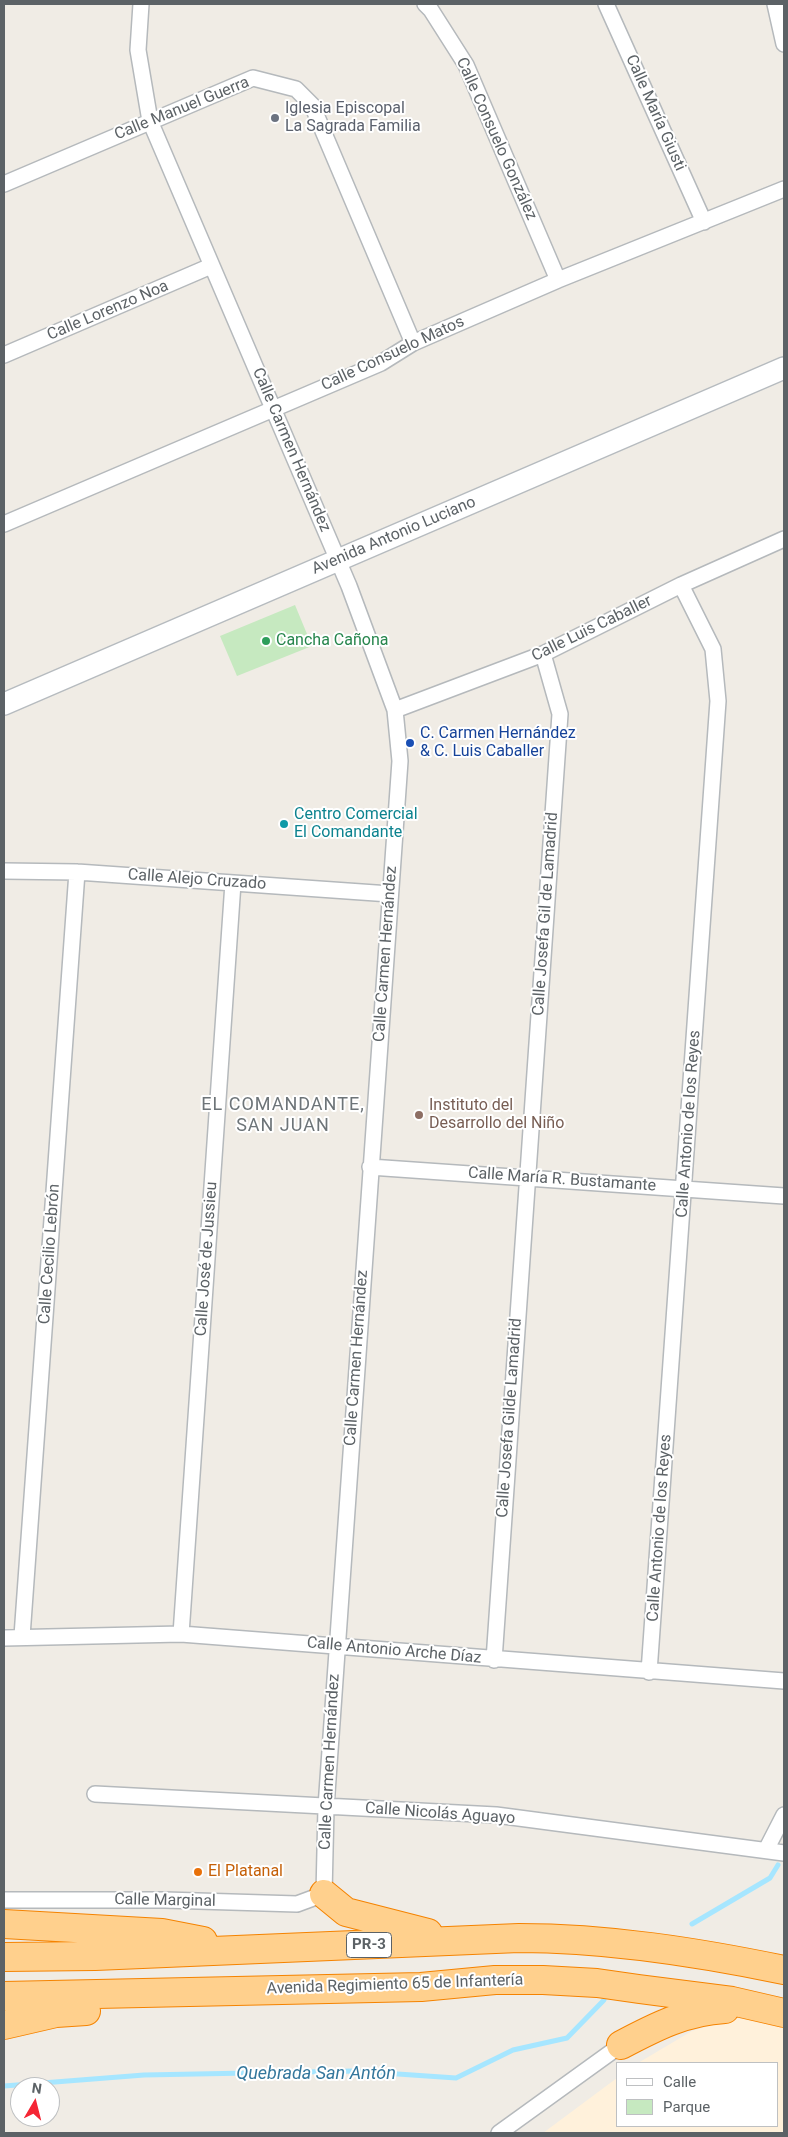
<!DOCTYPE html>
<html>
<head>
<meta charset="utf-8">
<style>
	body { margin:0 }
	#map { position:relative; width:788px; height:2137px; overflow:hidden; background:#f0ece5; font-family:Roboto,sans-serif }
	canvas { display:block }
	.frame { position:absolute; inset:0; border:5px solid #5c6266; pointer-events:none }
	.legend { position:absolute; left:616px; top:2062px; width:162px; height:65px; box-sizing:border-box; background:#fff; border:1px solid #bec0c2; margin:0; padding:6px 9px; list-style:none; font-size:15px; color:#5c6266 }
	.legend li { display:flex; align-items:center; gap:10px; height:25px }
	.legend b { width:25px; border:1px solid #bec0c2 }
	.north { position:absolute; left:10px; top:2077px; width:50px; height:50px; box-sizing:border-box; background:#fff; border:1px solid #bec0c2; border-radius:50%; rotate:8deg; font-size:14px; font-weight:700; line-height:20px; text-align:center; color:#5c6266 }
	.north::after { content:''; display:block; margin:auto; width:18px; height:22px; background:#f52635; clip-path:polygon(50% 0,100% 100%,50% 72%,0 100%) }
</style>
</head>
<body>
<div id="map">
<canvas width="788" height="2137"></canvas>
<div class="frame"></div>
<ul class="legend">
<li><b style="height:6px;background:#fff"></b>Calle</li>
<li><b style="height:14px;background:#c6e9c0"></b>Parque</li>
</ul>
<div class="north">N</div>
</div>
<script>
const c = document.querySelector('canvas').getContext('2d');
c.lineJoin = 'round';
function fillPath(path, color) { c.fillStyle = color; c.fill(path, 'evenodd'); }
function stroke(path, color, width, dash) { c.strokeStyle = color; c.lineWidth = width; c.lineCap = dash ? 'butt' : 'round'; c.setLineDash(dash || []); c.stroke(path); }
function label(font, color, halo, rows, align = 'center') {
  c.font = font + ' Roboto,sans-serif'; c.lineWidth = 4; c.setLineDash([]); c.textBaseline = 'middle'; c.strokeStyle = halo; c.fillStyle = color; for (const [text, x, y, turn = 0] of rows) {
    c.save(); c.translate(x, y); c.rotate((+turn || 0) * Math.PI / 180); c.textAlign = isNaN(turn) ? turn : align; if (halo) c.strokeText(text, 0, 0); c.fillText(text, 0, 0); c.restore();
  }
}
const commercial = new Path2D(`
	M735 2018 784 2023V2133H543L617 2078V2126H777V2063H638L692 2031Z`);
const green = new Path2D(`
	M295 605 312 646 237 676 220 636Z`);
const stream = new Path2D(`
	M692 1924 770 1878 778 1865
	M4 2086 144 2075 354 2071 456 2078 513 2050 567 2038 604 2000`);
const street = new Path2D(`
	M425 4 431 10 466 65 558 280
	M606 4 704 222
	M775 4 784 44
	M4 184 253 78 296 89 312 105 413 343
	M4 355 211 266
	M4 524 381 363 413 343 558 280 784 189
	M395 710 543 654 681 585 784 539
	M4 871 77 872 390 894
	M370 1167 784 1196
	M181 1634 233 883
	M22 1636 77 872
	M4 1638 181 1634 784 1681
	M494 1660 560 714 543 654
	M649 1672 718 701 713 649 681 585
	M95 1794 496 1815 784 1853
	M766 1850 784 1815
	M4 1900H165L297 1904 324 1894 326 1807 400 761 395 710 349 586 150 121 138 50 141 4
	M499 2133 621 2045`);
const secondary = new Path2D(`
	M4 704 784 368`);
const highway = new Path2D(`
	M324 1894 346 1912 428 1933
	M4 1924 162 1933 203 1941
	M4 1957 95 1956 519 1938C608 1938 697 1952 784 1970
	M4 1996 421 1987 495 1980H543L597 1983 639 1989 732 2001 784 2013
	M4 2025 56 2013 86 2011
	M621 2045C655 2027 686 2011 725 2009`);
const markers = [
	[275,118,5,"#6b7280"],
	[266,641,5,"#2e9e5b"],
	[410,743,5,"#1a4fb4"],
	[284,824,5,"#0f9aa8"],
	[419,1115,5,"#8d6e63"],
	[198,1872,5,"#e8710a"]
];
const shields = [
	[369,1945,45]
];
const shieldNames = [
	["PR-3",369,1945]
];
const streetNames = [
	["Calle Manuel Guerra",182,109,-22],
	["Calle María Giusti",655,113,66],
	["Calle Consuelo González",496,139,66],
	["Calle Lorenzo Noa",108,311,-23],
	["Calle Consuelo Matos",393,354,-25],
	["Calle Carmen Hernández",291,450,67],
	["Avenida Antonio Luciano",394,536,-23],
	["Calle Luis Caballer",592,629,-26],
	["Calle Alejo Cruzado",197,880,4],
	["Calle Josefa Gil de Lamadrid",546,914,-86],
	["Calle Carmen Hernández",386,954,-86],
	["Calle Antonio de los Reyes",689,1124,-86],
	["Calle María R. Bustamante",562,1180,4],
	["Calle Cecilio Lebrón",50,1254,-86],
	["Calle José de Jussieu",207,1259,-86],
	["Calle Carmen Hernández",357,1358,-86],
	["Calle Josefa Gilde Lamadrid",510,1418,-86],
	["Calle Antonio de los Reyes",660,1528,-86],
	["Calle Antonio Arche Díaz",394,1651,5],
	["Calle Carmen Hernández",330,1762,-87],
	["Calle Nicolás Aguayo",440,1814,4],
	["Calle Marginal",165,1901,1],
	["Avenida Regimiento 65 de Infantería",395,1985,-2]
];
const worshipNames = [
	["Iglesia Episcopal",285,109],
	["La Sagrada Familia",285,127]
];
const leisureNames = [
	["Cancha Cañona",276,641]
];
const transitNames = [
	["C. Carmen Hernández",420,734],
	["& C. Luis Caballer",420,752]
];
const cultureNames = [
	["Centro Comercial",294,815],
	["El Comandante",294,833]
];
const educationNames = [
	["Instituto del",429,1106],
	["Desarrollo del Niño",429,1124]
];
const foodNames = [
	["El Platanal",208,1872]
];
const neighbourhoodNames = [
	["EL COMANDANTE,",283,1105],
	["SAN JUAN",283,1126]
];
const waterNames = [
	["Quebrada San Antón",316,2074]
];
fillPath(commercial, '#fff1db');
fillPath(green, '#c6e9c0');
stroke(stream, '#a6e6ff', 5);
stroke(street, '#b5b9bc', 18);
stroke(secondary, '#b6bbbf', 24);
stroke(highway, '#f58300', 30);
stroke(street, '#fff', 15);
stroke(secondary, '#fff', 21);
stroke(highway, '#ffd08d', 28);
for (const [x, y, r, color] of markers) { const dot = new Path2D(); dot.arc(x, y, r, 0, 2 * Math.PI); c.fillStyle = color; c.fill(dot); stroke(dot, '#fff', 2); }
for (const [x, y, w] of shields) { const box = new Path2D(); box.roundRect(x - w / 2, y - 12.5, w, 25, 4); c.fillStyle = '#fff'; c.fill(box); stroke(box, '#5c6266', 1); }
label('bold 15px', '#5c6266', null, shieldNames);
label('16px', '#5c6266', '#fff', streetNames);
label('16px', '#5b616d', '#fff', worshipNames, 'left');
label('16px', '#27864d', '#fff', leisureNames, 'left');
label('16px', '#164399', '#fff', transitNames, 'left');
label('16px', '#0d838f', '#fff', cultureNames, 'left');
label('16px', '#785e54', '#fff', educationNames, 'left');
label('16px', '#c56008', '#fff', foodNames, 'left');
c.letterSpacing = '1px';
label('18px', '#6d7478', '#fff', neighbourhoodNames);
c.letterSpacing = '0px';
label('italic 18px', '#34779c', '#fff', waterNames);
</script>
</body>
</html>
